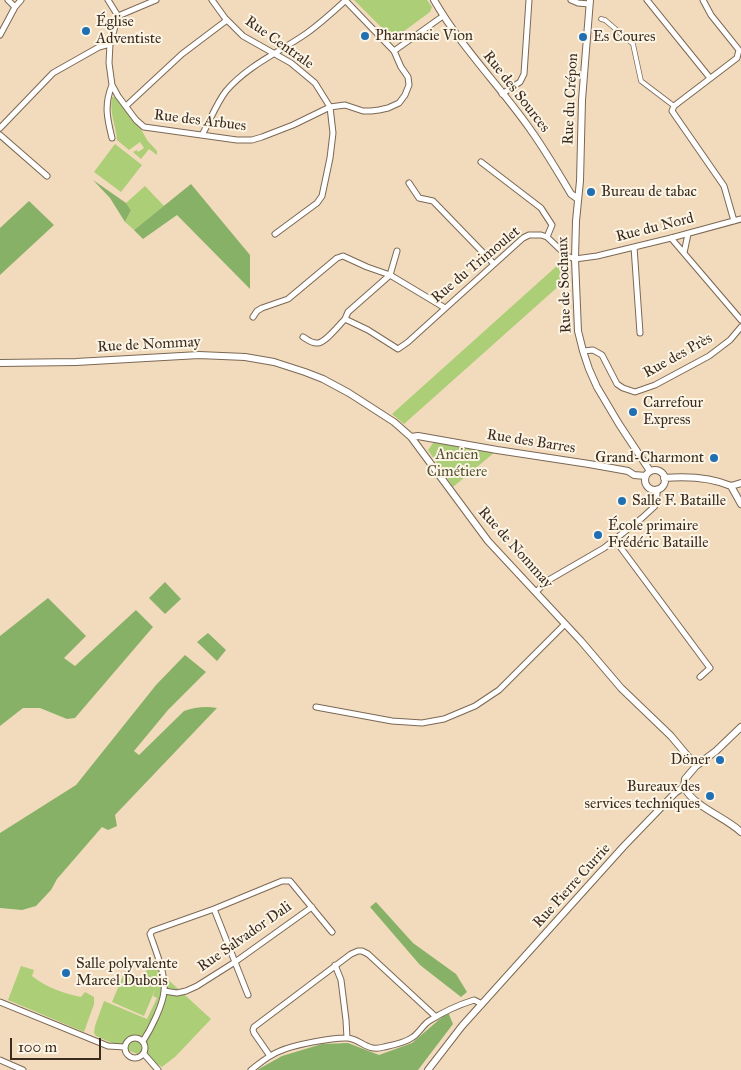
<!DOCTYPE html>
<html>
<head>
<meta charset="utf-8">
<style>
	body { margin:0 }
	#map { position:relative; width:741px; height:1070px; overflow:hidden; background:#f2dbbc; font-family:"IM FELL Great Primer",serif }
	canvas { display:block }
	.scale { position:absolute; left:10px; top:1038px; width:91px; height:22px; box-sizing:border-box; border:2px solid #3b2a1e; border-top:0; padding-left:6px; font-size:15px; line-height:18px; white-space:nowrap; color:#3b2a1e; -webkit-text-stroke:4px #fcf5e5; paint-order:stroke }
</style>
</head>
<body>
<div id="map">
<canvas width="741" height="1070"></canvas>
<div class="scale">100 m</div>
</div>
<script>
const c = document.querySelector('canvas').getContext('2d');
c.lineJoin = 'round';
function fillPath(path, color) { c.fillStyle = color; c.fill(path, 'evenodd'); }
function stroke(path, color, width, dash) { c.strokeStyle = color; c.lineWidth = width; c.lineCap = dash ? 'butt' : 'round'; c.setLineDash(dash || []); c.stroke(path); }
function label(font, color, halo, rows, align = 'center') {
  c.font = font + ' "IM FELL Great Primer",serif'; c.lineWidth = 4; c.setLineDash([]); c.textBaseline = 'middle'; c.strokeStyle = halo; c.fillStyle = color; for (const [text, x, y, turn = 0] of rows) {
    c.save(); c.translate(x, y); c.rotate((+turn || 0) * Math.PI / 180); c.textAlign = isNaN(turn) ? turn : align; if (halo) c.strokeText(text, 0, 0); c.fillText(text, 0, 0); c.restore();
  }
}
const green = new Path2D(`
	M354 0H427L432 7 430 12 396 37 390 36Z
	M112 97H116L137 124 141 129 147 140 157 151V155L149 149 141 159 133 152 137 150 138 152 144 148 140 142 129 150 117 140C116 125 109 113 112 97Z
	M115 144 142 165 121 192 94 172Z
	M145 186 164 206 134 230 125 222 131 210 126 203Z
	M559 264 570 273V276L404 424 392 414Z
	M434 442 495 452 453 487 428 450Z
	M151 964 211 1019 176 1056 162 1067 151 1060 96 1036 94 1033 95 1026 104 1001 147 1019 157 998 153 996 157 985 144 1016 112 1002 125 971 158 984V983L143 976Z
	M21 966 34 970 32 976C47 988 63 993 81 997L85 992 94 997V1004L84 1032 8 1000Z`);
const forest = new Path2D(`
	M93 180 126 203 131 210 125 222 110 198Z
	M191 184 250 255V289L177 215 143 239 134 230Z
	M29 201 54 225 0 275V228Z
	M165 582 181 599 165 614 149 598Z
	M48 598 86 636 64 658 75 666 136 610 153 627 75 718 67 719 40 708H23L0 726V636Z
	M208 633 226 650 217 661 197 642Z
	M185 655 206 672 168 710 134 751 139 755 184 711C195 707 206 706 217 708L115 815 117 826 108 830 102 827 57 879 51 890 36 906 22 910 0 908V833L76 785 156 685Z
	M376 902 413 943 456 974 467 992 461 997 420 965 370 907Z
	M448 1012 453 1024 418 1070H257L282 1056 322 1044 348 1043 379 1055 412 1043Z`);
const pedestrian = new Path2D(`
	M601 19 605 20 633 44 641 81 674 106`);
const minor = new Path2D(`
	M8 0 15 7
	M108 0 118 16 110 44 109 63 112 85 118 96 136 120 144 127 237 140H252L262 137 293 125 330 107 345 105 363 111H371L379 110 388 108 399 103 405 95 409 85 408 77 401 67 394 51 345 0
	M212 0 225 18 243 36 291 63 315 83 330 107 333 133 330 158 322 196 317 203 275 234
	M571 0 578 3 589 4
	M647 0 710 78
	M703 0 711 15 739 50 737 58 674 106 672 111 724 186 734 221
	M118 16 156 0
	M0 35 15 7 21 0
	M394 51 443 16
	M502 94 520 82 524 74 529 0
	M126 106 182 54 227 20
	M0 128 53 73 99 47 110 44
	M0 135 47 176
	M202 135C210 121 216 104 226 91 248 65 280 52 307 33 321 23 333 12 346 0
	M112 138C107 118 104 105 112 85
	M481 162 541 208 552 225 547 237
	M409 183 419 198 433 201 494 264
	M671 238 741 320
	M634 247 640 333
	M684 253 688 234
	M390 275 348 312 345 319 368 330 398 349 408 342 523 238 529 235H541L547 237 567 256 575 259 597 256 671 238 741 219
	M390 275 397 251
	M253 317 257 311 262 308 288 299 337 258 343 256 367 267 390 275 445 308
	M303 337C308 340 312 344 318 343 326 342 339 325 345 319
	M583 351 593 350 602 355 617 384 623 388 635 392 655 385 709 356 730 340 741 327
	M615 540 710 668 700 677
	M536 592 547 581 604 548 642 518 655 506 657 494V489
	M316 707 392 721 422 723 444 719 475 706 499 690 565 624
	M214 909 248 995
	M335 965 341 980 346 1020 347 1038
	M164 991 177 993 186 991 197 986 235 962 312 907
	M0 1002 108 1046 125 1047
	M125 1048a10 10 0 1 1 20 0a10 10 0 1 1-20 0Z
	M143 1041C151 1029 163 1005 164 991 166 975 155 949 150 934L152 931 214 909 282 881H290L295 887 332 932
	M144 1054 158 1070
	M270 1056 254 1033 253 1030 254 1027 351 954 358 951H362L368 954 436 1017
	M0 1060 23 1070
	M251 1070C260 1063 269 1055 280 1051 293 1045 334 1037 348 1038 362 1040 367 1052 384 1047 393 1045 405 1043 413 1037 419 1033 423 1025 429 1021 443 1012 458 1005 474 1000L482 1004`);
const tertiary = new Path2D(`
	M434 0C461 47 499 85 530 129 545 150 558 172 571 194L578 199
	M590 0 582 100 580 181 576 221 575 259 578 331 583 351 589 369 597 387 619 424 650 471
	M0 363 76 362 199 355 245 357 274 362 305 372 323 379 349 393 394 422 411 437 488 541 581 641 621 688 671 736 696 766
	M411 437 418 436 497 450 589 464 628 471 634 475 646 476
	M645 480a10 10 0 1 1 20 0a10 10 0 1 1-20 0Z
	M664 478C688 476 710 477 731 486
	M731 486 741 504
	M731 486 741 483
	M684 787 685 779 696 766 716 751 741 727
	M684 787C695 808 724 816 741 832
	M428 1070 462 1026 624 846 676 792 684 787`);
const markers = [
	[86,31,5,"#1f6fb2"],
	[365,36,5,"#1f6fb2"],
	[583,37,5,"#1f6fb2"],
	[591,192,5,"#1f6fb2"],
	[633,412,5,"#1f6fb2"],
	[714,458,5,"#1f6fb2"],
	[622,501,5,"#1f6fb2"],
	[598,535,5,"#1f6fb2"],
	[720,760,5,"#1f6fb2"],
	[710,796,5,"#1f6fb2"],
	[66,973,5,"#1f6fb2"]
];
const poiNames = [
	["Église",96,22],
	["Adventiste",96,39],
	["Pharmacie Vion",375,36],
	["Es Coures",593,37],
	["Bureau de tabac",601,192],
	["Carrefour",643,403],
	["Express",643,420],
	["Grand-Charmont",704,458,"right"],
	["Salle F. Bataille",632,501],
	["École primaire",608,526],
	["Frédéric Bataille",608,543],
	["Döner",710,760,"right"],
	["Bureaux des",700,787,"right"],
	["services techniques",700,804,"right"],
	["Salle polyvalente",76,964],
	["Marcel Dubois",76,981]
];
const streetNames = [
	["Rue Centrale",279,43,35],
	["Rue des Sources",516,92,52],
	["Rue du Crépon",571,99,-87],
	["Rue des Arbues",200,121,7],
	["Rue du Nord",655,228,-14],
	["Rue du Trimoulet",476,265,-40],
	["Rue de Sochaux",565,285,-92],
	["Rue de Nommay",149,345,-3],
	["Rue des Près",678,356,-29],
	["Rue des Barres",531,442,9],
	["Rue de Nommay",515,548,48],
	["Rue Pierre Currie",572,886,-48],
	["Rue Salvador Dali",245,937,-35]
];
const parkNames = [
	["Ancien",457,455],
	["Cimétiere",457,472]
];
fillPath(green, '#abce77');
fillPath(forest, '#88b168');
stroke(pedestrian, '#7b6855', 5.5);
stroke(minor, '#7b6855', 7);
stroke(tertiary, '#7b6855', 8);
stroke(pedestrian, '#fff', 4);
stroke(minor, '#fff', 5);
stroke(tertiary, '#fff', 6);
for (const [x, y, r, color] of markers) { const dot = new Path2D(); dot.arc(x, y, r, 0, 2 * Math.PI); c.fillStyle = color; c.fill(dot); stroke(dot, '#fcf5e5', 2); }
label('15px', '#3b2a1e', '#fcf5e5', poiNames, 'left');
label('15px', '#3b2a1e', '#fcf5e5', streetNames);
label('15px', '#575334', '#fcf5e5', parkNames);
</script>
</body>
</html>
